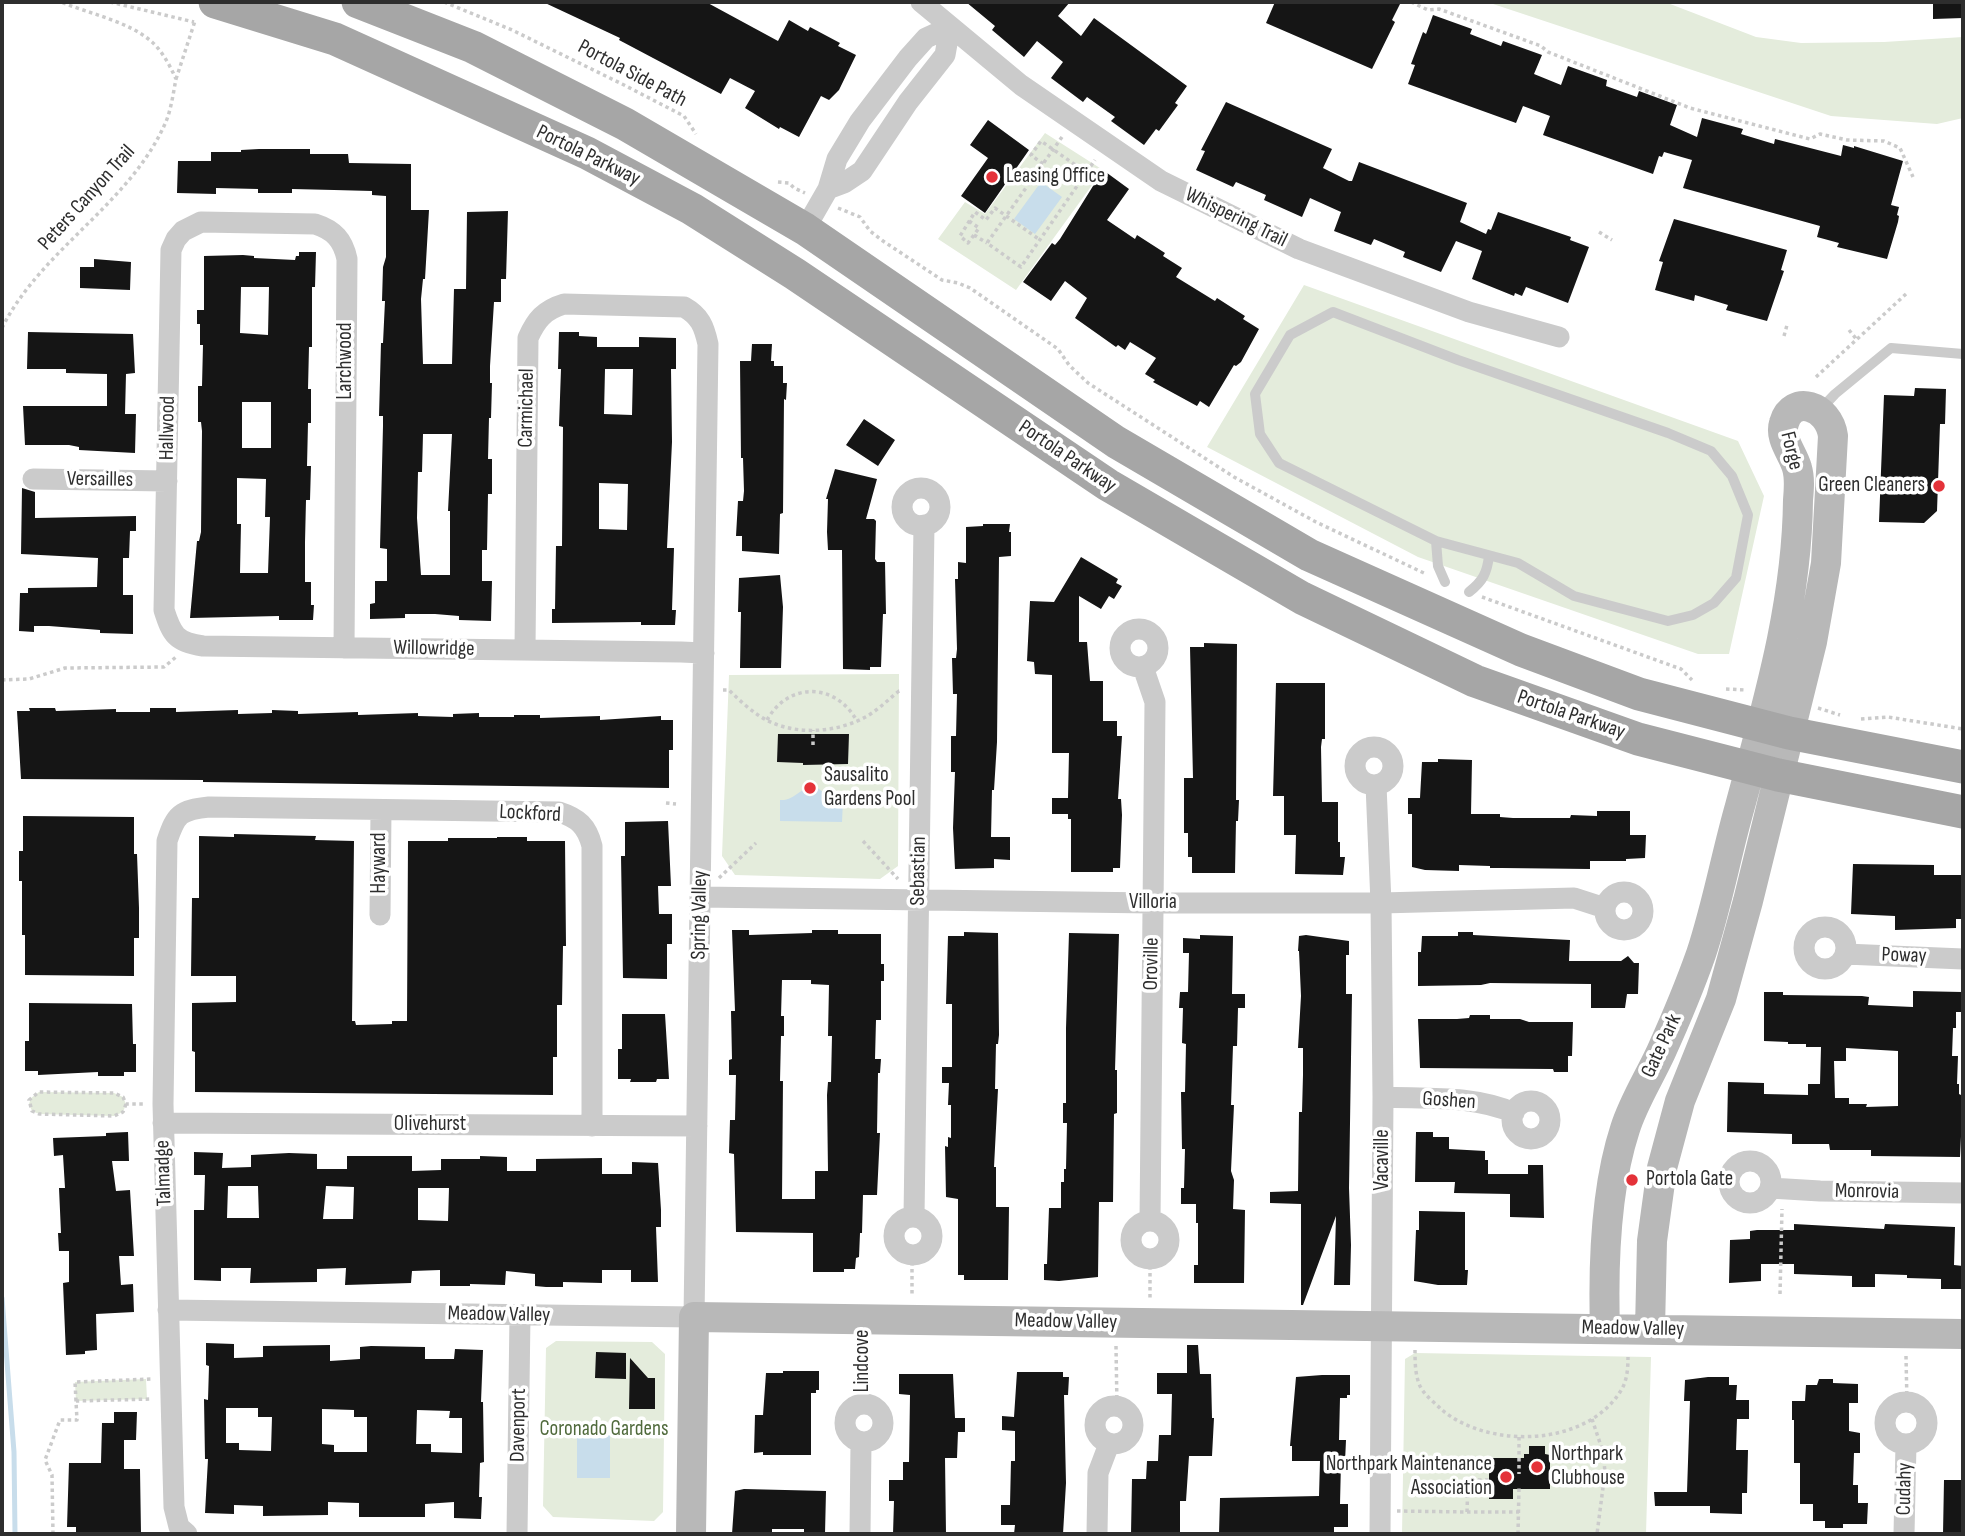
<!DOCTYPE html>
<html>
<head>
<meta charset="utf-8">
<style>
	body { margin:0 }
	#map { position:relative; width:1965px; height:1536px; overflow:hidden; background:#fff; font-family:"Sofia Sans Condensed",sans-serif }
	canvas { display:block }
	.frame { position:absolute; inset:0; border:4px solid #2e2e2e; pointer-events:none }
</style>
</head>
<body>
<div id="map">
<canvas width="1965" height="1536"></canvas>
<div class="frame"></div>
</div>
<script>
const c = document.querySelector('canvas').getContext('2d');
c.lineJoin = 'round';
function fillPath(path, color) { c.fillStyle = color; c.fill(path, 'evenodd'); }
function stroke(path, color, width, dash) { c.strokeStyle = color; c.lineWidth = width; c.lineCap = dash ? 'butt' : 'round'; c.setLineDash(dash || []); c.stroke(path); }
function label(font, color, halo, rows, align = 'center') {
  c.font = font + ' "Sofia Sans Condensed",sans-serif'; c.lineWidth = 7; c.setLineDash([]); c.textBaseline = 'middle'; c.strokeStyle = halo; c.fillStyle = color; for (const [text, x, y, turn = 0] of rows) {
    c.save(); c.translate(x, y); c.rotate((+turn || 0) * Math.PI / 180); c.textAlign = isNaN(turn) ? turn : align; if (halo) c.strokeText(text, 0, 0); c.fillText(text, 0, 0); c.restore();
  }
}
const green = new Path2D(`
	M1487 2H1665L1756 37 1801 43 1884 42 1963 37V118L1937 124 1831 116Z
	M1045 133 1103 170 1016 290 938 239 965 202 985 214Z
	M1304 285 1738 441 1764 496 1729 654H1698L1418 557 1207 447Z
	M899 674 898 866 880 879 735 875 722 856 729 675Z
	M39 1092 114 1093 123 1097 126 1104 123 1112 114 1116 39 1114 32 1111 29 1104 31 1098Z
	M556 1341 652 1342 665 1354 663 1512 654 1521 553 1517 543 1506 546 1348Z
	M1415 1353 1651 1357 1646 1534H1402L1405 1359Z
	M146 1379 147 1399 76 1401 75 1382Z`);
const water = new Path2D(`
	M1041 182 1062 197 1035 234 1014 219Z
	M816 786 832 801H843L842 822 780 821V800C796 801 800 786 816 786Z
	M577 1425H610V1478H577Z`);
const stream = new Path2D(`
	M2 1298 14 1452 15 1534`);
const building = new Path2D(`
	M543 2H706L778 41 789 20 808 31 810 27 840 43 838 46 856 55 839 90 829 100 821 96 799 137 780 127 779 129 745 108 755 91 730 78 721 94 619 40 620 38Z
	M966 2H1070L1058 16 1081 36 1094 18 1187 86 1175 103 1178 105 1159 131 1156 129 1144 145 1111 121 1115 117 1087 97 1083 102 1051 78 1063 62 1037 41 1024 57 992 30 995 26Z
	M1275 2H1401L1392 20 1395 22 1372 69 1266 23Z
	M1933 2H1963V18L1933 19Z
	M1433 15 1472 29 1470 34 1501 46 1503 41 1542 55 1534 74 1561 85 1568 66 1607 80 1606 86 1637 97 1639 91 1677 105 1670 125 1697 137 1702 118 1743 129 1741 134 1774 144 1775 139 1841 156 1843 145 1854 148V146L1903 161 1891 205 1899 207 1897 215 1899 216 1898 222 1887 259 1837 247 1839 243 1817 237 1820 226 1683 188 1692 160 1664 152 1662 157 1659 156 1653 174 1543 135 1550 116 1523 106 1516 123 1408 84 1415 65 1411 64 1423 32 1426 34Z
	M1226 102 1332 149 1323 168 1349 181H1352L1359 162 1467 203 1460 222 1486 234 1488 229 1491 230 1498 212 1571 237 1570 240 1589 247 1568 303 1526 287 1522 296 1515 293 1514 296 1472 279 1482 251 1456 241 1441 272 1403 257 1405 252 1374 239 1371 245 1334 231 1341 212 1310 198 1302 217 1264 200 1266 195 1236 182 1233 187 1196 170 1205 151 1201 150Z
	M988 120 1029 150 985 213 961 196 988 158 970 145Z
	M259 149H310V154H348L349 163 411 164V210H429L425 279H423L421 299 423 364H452L454 289H466L467 212 508 211 506 279H501V302H494L490 366V383H492L491 418H489L488 459H492V494H488L487 550H482V581H492L491 621 459 620V616L435 614H405V618L370 619V604L375 603V581H387V549L380 548 383 426V416H379L381 343H383L385 301H382L383 267 386 257V196L372 195V191L334 190 292 189V193H258V189L216 188V194L177 193 178 161H211V152H241V150ZM423 434H452L448 511H450V575H421L417 518 418 472H422Z
	M1103 170 1129 189 1107 220 1135 239 1137 235 1165 253 1163 256 1182 268 1176 277 1215 301 1217 298 1245 316 1243 319 1259 329 1241 362 1236 366 1234 365 1209 407 1200 401 1197 406 1153 382 1155 380 1145 374 1156 358 1130 342 1125 350 1118 345 1116 347 1075 318 1087 298 1065 281 1051 301 1023 282 1052 243 1055 245 1060 239Z
	M1674 219 1787 250 1781 270 1784 271 1767 321 1726 310 1728 305 1695 295 1694 301 1655 290 1663 262 1659 261Z
	M299 252H316L315 287H312V347H309L308 389H311V423H308L307 466H311L310 500H306L305 542V582H311V605H314L313 620H279V616L190 618 197 541H199L201 532 202 431 201 422H198V386H202L203 345H200V324H197V310H204V256L243 255 254 256V258L295 260 296 256H299ZM241 287H269L268 335 240 333ZM242 402H271V448H242ZM237 478 266 479 265 517H270L268 573H240L241 524H237Z
	M94 259 131 262 130 290 80 288V267H94Z
	M28 332 133 334 135 373 126 374 125 414H136L135 453 79 450V447L69 445H25L23 406H107V374L66 373V369H27Z
	M559 332H579V336L597 337V347H639V337L676 338V369H671L672 442 667 548H674L672 610H676L675 625H641V622L552 623V609H555L556 546H562L563 427 559 426 561 369H558ZM605 369H633L632 415 604 414ZM599 483 628 484 627 530 599 529Z
	M752 344H772L771 361H774V366H783V383H787L786 400 784 399 783 513 780 514 779 554 742 551V536H736L738 501H743L744 491 743 458H741L740 361H751Z
	M1915 388 1946 389 1945 424H1940L1937 511 1924 523 1879 522 1884 395 1914 396Z
	M864 419 895 440 878 466 846 445Z
	M835 469 877 479 866 519H874L876 521 875 559 877 562H885L886 614H883L881 667H870V670L843 669 842 550H828L827 532 828 499H826Z
	M22 488 35 492V518L136 516V531H130L129 558H123V595H133V634L100 633V630L49 626H34V632L19 631 20 593H28V588L97 587 98 558 21 554Z
	M983 524H1010L1009 532H1011V556L999 557 997 742 994 790H992L991 837H1010V860L994 859V868L955 869 953 828 955 772H951V736H956L957 694H953L952 658H956L957 649 955 579H958V562L966 563V527L983 526Z
	M1081 557 1118 579 1116 583 1122 586 1114 599 1109 596 1101 609 1079 596V642H1087L1090 681H1103V721H1117V736H1122L1118 799H1121L1122 815 1120 868H1113V872H1071V819H1068V814H1052V798H1068L1069 753H1052V675L1035 674 1034 662 1027 661 1030 601 1054 602Z
	M780 575 783 607 781 668H740L741 612H738L739 578Z
	M1204 643 1237 644 1236 800H1239L1238 821H1236L1235 873H1192V857H1188V833H1184V778H1193L1190 647H1204Z
	M1276 683H1325V739H1322L1321 747 1322 802H1338V842H1340V857H1345L1343 875 1295 874 1296 835H1284V796H1273Z
	M29 708H55L56 711 116 709V712H150V708H176V712L238 710V714L272 713V710L298 711V714L358 712V715L418 713V716L453 717V714L479 713V717H514V715H540V718L600 716V720L661 716V720H673V750H669V788L203 782V780L21 779 17 711H30Z
	M778 734H849L848 764 803 765V763L777 762Z
	M1438 759 1472 760 1471 814H1500V817L1513 818H1570L1571 815 1597 816V811H1630V835H1646L1645 858 1626 859V861H1590V869L1502 868H1490V866L1459 865V871L1425 870 1412 867V814H1408V798H1420L1422 762H1438Z
	M23 816 134 817V854H137L139 908V938H134V976L25 975V935H22V881H19V851H23Z
	M668 821 671 886H658L659 914H672V944H667V979L623 978 621 856H625V822Z
	M234 834 316 836 315 840 354 841 352 1021H355L356 1025 392 1024V1021H407L408 841H448V838H497V837H527V841H565L566 946H563L562 1005H557V1057H553V1095L195 1092V1052L192 1051V1003L236 1002V976H191L192 898H199V836L234 837Z
	M1853 864 1934 865V875H1963V919H1956V928L1895 930V916L1851 914Z
	M732 930H749V935L812 933V930H838V934H881V964H884V981H881V1020H876L875 1059H881L880 1073H878L877 1133H880L877 1195H863L862 1233H860L859 1257 856 1258 855 1269H844V1272H813V1233L736 1232 734 1154 729 1153 730 1120H735L736 1075H729V1060L732 1059 731 1011H735ZM782 980H811V984L829 985 828 1036H832L831 1082H828L827 1095 828 1171H815V1199H782L783 1081H780L781 1036H784V1016H781Z
	M964 932 998 933 999 1035 998 1044H996L995 1089H998L994 1167H996V1207H1009L1008 1280H964V1275H958V1199L946 1197 945 1146 948 1147V1137L951 1138V1105H948L949 1083H942V1067H952V1004H946L948 936H964Z
	M1458 932H1473V935L1570 940 1569 961H1621L1628 956 1634 963H1639L1638 994H1627L1625 1008H1591V984L1490 983 1481 985 1418 986V952H1421L1422 936H1458Z
	M1069 933 1119 934 1115 1070H1117V1113L1114 1114 1113 1202H1099L1098 1277 1059 1281 1044 1280V1264H1047L1049 1208H1061V1182H1064V1169H1066L1067 1123H1063V1103H1066V1028Z
	M1200 935 1233 936 1232 994H1245V1008H1238L1237 1046H1233L1231 1105H1234L1231 1171 1234 1180 1233 1209 1245 1210 1244 1283H1194V1265H1198V1223H1196V1204H1181V1188H1184L1185 1149H1182L1181 1092H1185L1186 1044 1182 1043 1183 1008H1179L1180 992H1188L1189 953H1183V938L1200 939Z
	M1306 935 1349 941V955H1346V994H1352L1349 1188 1351 1245 1350 1285H1334L1336 1216 1303 1305H1301V1204L1270 1203V1192L1298 1191 1299 1112H1302L1303 1075V1048H1298L1301 996 1299 951H1298L1299 936Z
	M1913 991 1962 992V1012H1956V1028H1953L1952 1056H1958L1957 1084H1959V1094L1963 1096 1960 1157 1871 1156V1150H1830L1829 1144H1792V1134L1727 1132 1728 1082 1764 1083V1094L1808 1095V1084H1820L1821 1047H1806V1044H1788V1042L1764 1041V992H1783V995L1862 996 1869 997 1868 1005 1913 1007ZM1846 1048 1898 1051V1106L1866 1107 1867 1104H1849V1098H1835L1834 1061H1846Z
	M29 1003 132 1004 133 1044H136V1072H124V1076H98V1072L38 1075V1071H25V1041H29Z
	M622 1014H665L669 1079H657L656 1082H630L631 1079H618V1049H622Z
	M1470 1015H1490V1019H1520L1529 1022H1573L1572 1056H1568V1072H1554L1553 1069 1420 1068 1418 1019H1457L1469 1018Z
	M128 1132 129 1161H112L116 1191 130 1190 134 1256H119L121 1285 133 1284 134 1312 96 1314 97 1350 85 1351V1354L66 1355 63 1283 69 1282V1251H59L58 1233H61L59 1188H65L63 1155 54 1156 53 1138 106 1136V1133Z
	M1416 1132H1433V1137H1449V1149L1485 1151V1160H1488V1174H1528V1165H1543L1544 1218 1510 1217V1194L1454 1193 1455 1182H1415Z
	M194 1152 223 1153 222 1168 251 1167V1155L289 1153 317 1154V1169H347V1156H412V1171L441 1170V1159H480V1156L507 1157V1171H536V1159L602 1158V1174H632V1162L658 1163 661 1210V1227H656L658 1282H631V1270H602V1283L563 1282V1287H546L535 1286V1274L506 1271 505 1285 470 1284V1286H440V1270L412 1271 411 1283 345 1285 346 1268 317 1269V1282L250 1283 251 1268H221V1281L194 1280V1210H204L205 1175H194ZM228 1186H258L259 1218H227ZM326 1186 354 1187 353 1219H323ZM418 1188H449L448 1221 418 1220Z
	M1419 1211 1465 1212V1270H1468L1467 1285H1438L1414 1281 1416 1230H1419Z
	M1794 1224 1884 1229 1885 1224 1955 1227 1954 1265 1963 1266V1289H1941V1279L1907 1278V1275L1875 1274V1287H1852V1276L1794 1274V1264H1761V1281L1729 1283 1730 1240 1750 1239V1231L1757 1230H1794Z
	M206 1343 234 1344V1358L263 1357V1346L330 1345V1361L360 1359V1347L371 1346 425 1347V1359H454L455 1349 483 1350 481 1402H483L484 1462 480 1463 479 1497H482L481 1519 454 1518V1502L425 1504V1517H359V1503L328 1502V1515L263 1516V1506L234 1505V1514L205 1513 208 1459H205L204 1399 208 1400 209 1366 206 1365ZM226 1408H258V1417H272L271 1451 239 1450V1443H226ZM322 1409 354 1410V1417H367V1452H334V1445L322 1444ZM417 1410 450 1411 449 1418H462V1453L431 1452V1444H416Z
	M1187 1345H1198L1200 1374H1211L1212 1418H1214L1212 1456H1189L1186 1501H1180V1534H1131L1132 1479H1146L1147 1461H1158L1159 1435H1171L1172 1394H1157V1373H1187Z
	M596 1352 626 1353V1379L595 1378Z
	M630 1358 648 1378H655V1409H629Z
	M783 1371H819V1390H816V1393H811V1455H763V1452L754 1453 755 1415H763L766 1373H783Z
	M1017 1372H1063V1377H1069L1068 1395H1064L1066 1483 1063 1534H1014L1015 1525H1001V1505H1010L1011 1461H1015V1431L1002 1430V1416L1014 1417Z
	M899 1374H953L955 1418H965V1432H958L957 1458H945L946 1534H893L894 1501H889V1480H903V1462H909L910 1395 899 1394Z
	M1322 1375H1350V1395H1347V1398H1340L1339 1440H1346L1345 1462H1341L1340 1504H1348V1527H1334V1534H1219L1220 1498 1319 1496 1320 1461H1292V1446H1290L1296 1377Z
	M1708 1377H1729V1385H1737L1736 1400H1749V1419H1737L1736 1450H1748L1747 1493H1742V1514L1710 1513V1506H1655L1654 1492H1687L1690 1401H1684L1685 1380Z
	M1819 1379H1833V1383L1858 1384V1403H1849V1431L1860 1433V1453H1854L1853 1485H1858V1503H1868L1867 1524H1843V1528H1825V1521H1813V1504H1800V1463H1794V1420H1792V1401H1805L1806 1385H1817Z
	M114 1412H137L136 1440H124V1469H140L141 1534H76V1527H67L69 1463H101L102 1423H114Z
	M1529 1446H1545V1454L1550 1455V1489H1513V1499H1489V1458H1524V1454H1529Z
	M1944 1480H1963V1534H1943Z
	M744 1489 826 1491 825 1534H804V1529H772V1534H732L735 1491Z`);
const path = new Path2D(`
	M110 2 194 22
	M444 2 512 30 622 84 684 116 696 134
	M1411 2 1428 10 1439 9 1541 46 1548 52 1690 108 1810 139 1820 134 1847 140 1884 141 1900 148 1913 177
	M176 79 195 21
	M1062 137 987 243 1021 267 1095 160
	M1043 164 1031 155 1041 141 1087 173
	M778 182 789 183 794 188 805 193
	M838 208 860 217 870 231 883 241 942 280 958 283 970 288 1058 349 1069 365 1088 383 1234 477 1316 522 1426 574
	M969 221 979 228 968 243 960 236 975 212 986 220 995 208 1040 240
	M1599 232 1612 240
	M974 235 987 243
	M2 328C41 250 128 205 164 126 171 112 173 94 176 79 170 66 163 52 152 42 128 21 90 14 61 2
	M1849 330 1857 340
	M1784 336 1787 325
	M1816 377 1906 294
	M1482 597 1681 669 1692 680
	M2 680 29 679 65 668 164 667 176 657
	M1726 689 1746 690
	M723 690H729C738 699 748 708 758 715 790 737 837 734 869 715 880 708 889 699 899 691H902
	M1818 708 1840 715
	M1861 719 1888 717 1963 729
	M767 720C789 681 836 683 857 721
	M813 745V730
	M666 803 676 804
	M863 841 898 879
	M719 878 756 843
	M126 1104 123 1112 114 1116 39 1114 32 1111 29 1100 39 1092 114 1093 123 1097 126 1104H143
	M912 1255V1295
	M1150 1259V1299
	M1780 1294 1782 1209
	M863 1342V1403
	M1116 1346 1117 1407
	M1415 1350C1415 1361 1415 1375 1420 1386 1425 1396 1435 1403 1442 1410 1489 1449 1585 1447 1620 1392 1627 1382 1628 1369 1628 1357
	M1906 1356 1907 1403
	M76 1401 75 1382 152 1379
	M1592 1419 1603 1452 1605 1472 1597 1534
	M1519 1437V1474
	M1397 1511 1467 1512 1468 1480H1489
	M1467 1512H1519
	M53 1534 52 1475 45 1460 60 1420H77L76 1401 152 1399
	M1518 1534 1519 1487`);
const lane = new Path2D(`
	M1820 410 1835 394 1891 348 1963 354
	M1436 541 1518 563 1574 596 1668 621 1693 615 1714 603 1736 578 1748 515 1732 476 1711 451 1668 433 1458 360 1333 312 1290 335 1255 394 1260 434 1279 463 1436 541 1438 566 1445 582
	M1469 592C1483 581 1487 573 1489 556`);
const street = new Path2D(`
	M921 2 1021 85 1161 181 1299 249 1469 312 1559 337
	M828 189 844 183 862 171 908 102 945 55 950 27
	M805 229 828 189 837 159 860 121 908 58 926 38 950 27
	M33 479 167 481
	M902 507a19 19 0 1 1 38 0a19 19 0 1 1-38 0Z
	M1120 648a19 19 0 1 1 38 0a19 19 0 1 1-38 0Z
	M344 648 347 259C343 240 334 230 315 224L201 222 183 231 176 239 171 250 164 610C172 635 176 642 203 646 362 648 522 650 681 652L704 653
	M1143 667 1155 702 1150 1221
	M1355 766a19 19 0 1 1 38 0a19 19 0 1 1-38 0Z
	M1376 785 1381 903 1383 1097 1380 1534
	M1605 911a19 19 0 1 1 38 0a19 19 0 1 1-38 0Z
	M700 897 1153 903H1381L1574 898 1605 908
	M380 915 381 810
	M1804 948a21 21 0 1 1 42 0a21 21 0 1 1-42 0Z
	M1845 954 1963 959
	M1383 1097C1426 1099 1473 1095 1514 1113
	M1512 1120a19 19 0 1 1 38 0a19 19 0 1 1-38 0Z
	M163 1123 697 1126
	M1729 1182a21 21 0 1 1 42 0a21 21 0 1 1-42 0Z
	M1770 1188 1820 1191 1963 1193
	M914 1217 924 525
	M894 1236a19 19 0 1 1 38 0a19 19 0 1 1-38 0Z
	M1131 1240a19 19 0 1 1 38 0a19 19 0 1 1-38 0Z
	M168 1310 694 1317 708 344C704 326 700 316 684 307L564 304C544 310 536 320 528 338L525 650
	M1885 1423a21 21 0 1 1 42 0a21 21 0 1 1-42 0Z
	M845 1423a19 19 0 1 1 38 0a19 19 0 1 1-38 0Z
	M1095 1425a19 19 0 1 1 38 0a19 19 0 1 1-38 0Z
	M187 1534 179 1527 174 1507 163 1104 167 841C176 814 180 810 209 807L559 812C578 818 587 826 592 846V1126
	M517 1534 520 1315
	M860 1534 861 1442
	M1097 1534 1098 1473 1109 1444
	M1904 1534 1906 1444`);
const secondary = new Path2D(`
	M1605 1329C1603 1265 1605 1190 1625 1129 1633 1103 1649 1078 1661 1052 1675 1021 1689 988 1701 954 1717 906 1726 855 1740 806 1767 705 1797 605 1798 500 1799 489 1800 478 1797 468 1793 453 1779 439 1784 423 1792 394 1829 405 1833 436L1826 563 1812 642 1748 901 1721 999 1680 1101 1662 1168 1652 1241 1650 1329
	M691 1534 694 1317 1963 1334`);
const primary = new Path2D(`
	M215 2 335 39 587 153 692 209 795 274 1108 485 1302 598 1475 681 1638 739 1778 775 1963 812
	M358 2 473 47 625 124 805 229 1116 442 1309 555 1521 650 1639 694 1789 733 1963 767`);
const markers = [
	[992,177,7,"#e43239"],
	[1939,486,7,"#e43239"],
	[810,788,7,"#e43239"],
	[1632,1180,7,"#e43239"],
	[1537,1467,7,"#e43239"],
	[1506,1477,7,"#e43239"]
];
const streetNames = [
	["Portola Side Path",632,74,28],
	["Portola Parkway",588,156,26],
	["Peters Canyon Trail",87,198,-48],
	["Whispering Trail",1236,218,26],
	["Larchwood",346,361,-90],
	["Carmichael",527,408,-89],
	["Hallwood",168,428,-89],
	["Forge",1791,451,76],
	["Portola Parkway",1067,457,34],
	["Versailles",100,480,1],
	["Willowridge",434,649,1],
	["Portola Parkway",1571,715,19],
	["Lockford",530,814,3],
	["Hayward",380,863,-90],
	["Sebastian",919,871,-89],
	["Villoria",1153,903],
	["Spring Valley",700,915,-89],
	["Poway",1904,956,2],
	["Oroville",1152,964,-89],
	["Gate Park",1662,1046,-65],
	["Goshen",1449,1101,4],
	["Olivehurst",430,1125],
	["Vacaville",1383,1160,-90],
	["Talmadge",164,1173,-92],
	["Monrovia",1867,1192,1],
	["Meadow Valley",499,1315,1],
	["Meadow Valley",1066,1322,1],
	["Meadow Valley",1633,1329,1],
	["Lindcove",863,1361,-90],
	["Davenport",519,1425,-89],
	["Cudahy",1905,1489,-89]
];
const poiNames = [
	["Leasing Office",1006,177],
	["Green Cleaners",1925,486,"right"],
	["Sausalito",824,776],
	["Gardens Pool",824,800],
	["Portola Gate",1646,1180],
	["Northpark",1551,1455],
	["Clubhouse",1551,1479],
	["Northpark Maintenance",1492,1465,"right"],
	["Association",1492,1489,"right"]
];
const parkNames = [
	["Coronado Gardens",604,1430]
];
fillPath(green, '#e4ecdc');
fillPath(water, '#c8ddeb');
stroke(stream, '#c8ddeb', 5);
fillPath(building, '#151515');
stroke(path, '#cbcbcb', 3.5, [3.5, 3.5]);
stroke(lane, '#cbcbcb', 10);
stroke(street, '#cbcbcb', 21);
stroke(secondary, '#b8b8b8', 30);
stroke(primary, '#a6a6a6', 33);
for (const [x, y, r, color] of markers) { const dot = new Path2D(); dot.arc(x, y, r, 0, 2 * Math.PI); c.fillStyle = color; c.fill(dot); stroke(dot, '#fff', 2.5); }
label('21px', '#2e2e2e', '#fff', streetNames);
label('21px', '#2e2e2e', '#fff', poiNames, 'left');
label('21px', '#506a3c', '#fff', parkNames);
</script>
</body>
</html>
